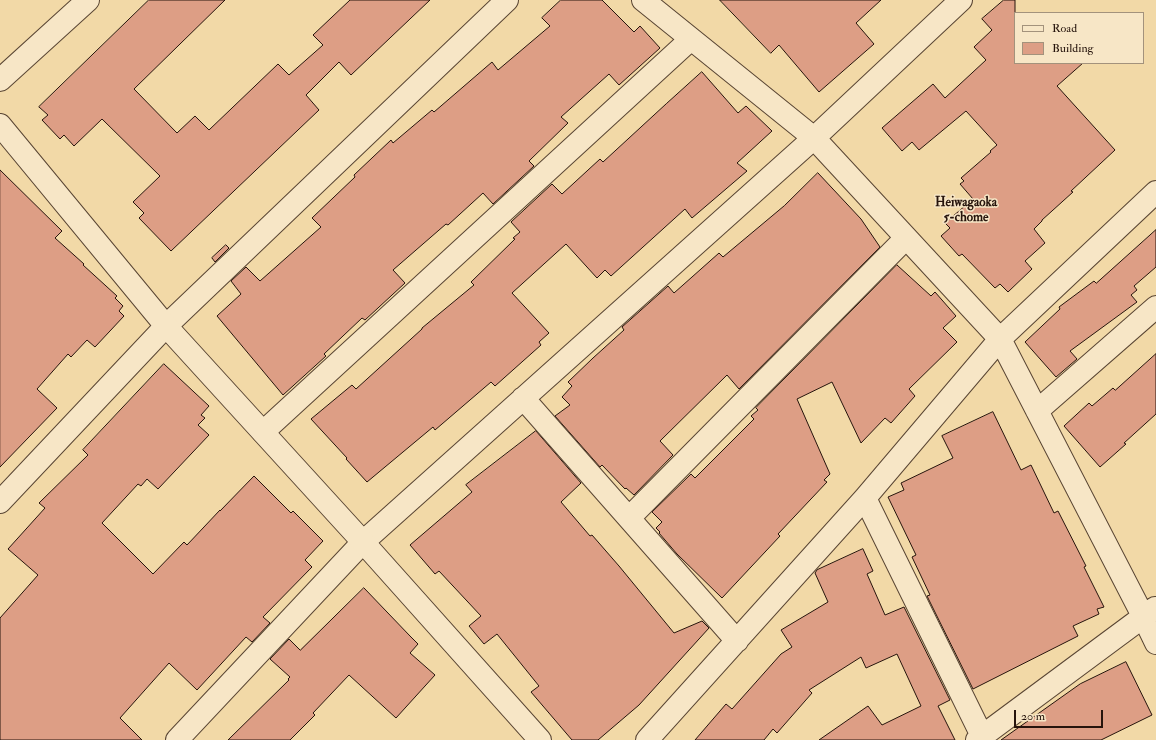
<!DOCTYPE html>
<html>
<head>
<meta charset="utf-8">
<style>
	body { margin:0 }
	#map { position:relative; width:1156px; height:740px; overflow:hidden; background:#f2d9a7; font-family:"IM FELL Double Pica",serif }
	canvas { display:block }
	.legend { position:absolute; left:1014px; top:12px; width:130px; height:52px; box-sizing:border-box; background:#f7e6c6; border:1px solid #a3927c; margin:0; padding:5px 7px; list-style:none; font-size:12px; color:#26140c }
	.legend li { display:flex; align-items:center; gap:8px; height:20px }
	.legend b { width:20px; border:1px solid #a3927c }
	.scale { position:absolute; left:1014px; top:710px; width:89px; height:18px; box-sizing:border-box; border:2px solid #26140c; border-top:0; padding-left:5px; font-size:12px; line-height:14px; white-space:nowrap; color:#26140c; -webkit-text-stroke:3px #f7e6c6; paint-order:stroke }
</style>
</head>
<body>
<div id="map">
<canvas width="1156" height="740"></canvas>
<ul class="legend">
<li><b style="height:5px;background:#f7e6c6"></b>Road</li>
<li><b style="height:11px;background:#dd9e85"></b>Building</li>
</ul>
<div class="scale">20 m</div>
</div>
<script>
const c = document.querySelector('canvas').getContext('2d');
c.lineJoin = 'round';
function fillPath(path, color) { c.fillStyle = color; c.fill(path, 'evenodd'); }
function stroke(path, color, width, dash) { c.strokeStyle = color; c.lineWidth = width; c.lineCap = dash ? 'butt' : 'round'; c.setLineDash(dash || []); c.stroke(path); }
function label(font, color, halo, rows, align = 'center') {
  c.font = font + ' "IM FELL Double Pica",serif'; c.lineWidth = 3; c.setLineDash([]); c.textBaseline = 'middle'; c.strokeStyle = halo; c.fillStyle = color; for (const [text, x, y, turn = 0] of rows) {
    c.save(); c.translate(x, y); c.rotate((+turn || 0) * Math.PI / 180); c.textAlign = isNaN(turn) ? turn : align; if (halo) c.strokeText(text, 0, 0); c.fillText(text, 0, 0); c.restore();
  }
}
const building = new Path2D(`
	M149 0H225L134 89 177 133 195 116 209 130 278 64 289 75 323 45 313 35 350 0H430L351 75 339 62 306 95 319 110 171 251 139 218 144 213 133 202 160 176 102 119 74 146 64 135 60 139 42 120 48 115 39 107Z
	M561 0H602L634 32 640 26 660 48 619 85 609 74 561 117 568 123 529 161 534 166 493 204 483 193 448 225 446 224 393 270 405 283 365 320 362 318 324 354 326 356 283 395 217 316 241 294 231 281 246 267 260 281 321 227 312 218 355 177 354 175 391 140 393 143 432 110 434 112 492 62 498 70 550 26 542 18Z
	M720 0H881L856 23 874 44 819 92 779 45 771 53Z
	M1004 0H1015V63H1083L1057 86 1115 150 1071 191 1073 192 1042 220V221L1034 229 1045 243 1025 261 1032 269 1008 292 1000 284 995 288 962 254 959 256 941 236 950 228 945 223 973 199 960 184 964 181 961 178 991 152 990 151 997 145 966 111 919 150 912 142 902 151 882 128 933 84 945 98 986 60 974 47 992 30 982 19Z
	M702 72 738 113 746 106 772 131 737 163 747 171 692 218 685 209 611 276 605 270 597 278 566 244 512 293 549 333 539 342 541 345 495 386 491 382 435 430 433 427 367 482 346 459 347 458 311 419 352 385 356 389 422 329V328L474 285 471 282 515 239 513 238 520 232 511 222 552 184 562 194 600 159 603 162 666 104Z
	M0 170 62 231 55 238 84 264 83 265 117 296 115 298 123 306 119 311 124 316 95 347 87 340 71 357 68 354 37 389 57 408 0 467Z
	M818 173 861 219 880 247 739 389 727 375 660 441 673 455 634 495 626 488 625 489 602 465 600 467 555 416 570 405 562 397 572 386 568 382 593 358 624 330 622 327 668 286 674 293 719 253 723 257 784 206Z
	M1156 230V267L1134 286 1137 290 1131 295 1137 302 1070 351 1077 359 1056 377 1025 342 1060 309 1059 307 1094 281 1096 283Z
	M226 245 229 248 215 262 212 258Z
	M897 265 931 296 935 292 956 316 943 328 957 342 909 389 915 396 891 423 885 418 861 443 832 382 797 399 830 474 824 480 827 482 778 534 780 536 722 598 677 554 659 533 660 532 656 528 662 522 652 512 691 474 695 478 754 419 751 416 758 410 756 408Z
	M1156 354V414L1124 443 1126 444 1100 467 1064 426 1089 403 1092 406 1113 388 1115 390Z
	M164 364 209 406 201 415 205 418 198 425 209 435 158 489 147 479 141 486 138 484 102 523 153 574 184 542 187 545 220 510V511L254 476 291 513 293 511 323 541 305 560 312 567 263 617 270 623 252 642 246 637 197 690 169 663 120 718 142 740H0V618L38 575 8 549 45 508 39 503 88 455 83 450Z
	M993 412 1021 470 1031 465 1054 513 1058 511 1086 566 1084 567 1104 607 1097 609 1099 614 1073 626 1078 636 973 689 927 596 930 595 912 557 916 555 888 497 904 490 901 483 953 458 942 436Z
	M536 431 581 483 561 502 590 536 592 535 619 566 674 633 702 621 709 628 639 705 598 740H572L531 692 539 686 497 634 484 644 469 626 481 616 439 571 435 574 410 545 472 492 466 485Z
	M863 549 873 571 867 574 885 615 904 607 950 700 938 706 955 740H819L868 706 882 725 921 706 897 654 866 668 861 657 809 690 812 693 777 733 773 729 764 740H695L726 704 732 709 781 654 792 647 781 630 828 602 815 573 817 570Z
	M364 588 410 636 418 644 410 653 435 675 396 718 349 675 313 713 315 715 290 740H228L289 680 288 679 290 677 270 659 289 639 300 650Z
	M1126 662 1152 715 1101 740H1001L1080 684Z`);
const minor = new Path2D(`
	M643 0 814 138 1000 339 1143 616 1156 643
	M523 398 737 641
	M1037 411 1156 307
	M263 432 691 39
	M865 498 982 736
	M0 502 166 326 507 0
	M629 518 906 238
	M177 740 363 542 814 138 961 0
	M647 740 865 498 1000 339 1156 192
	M977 740 1155 608`);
const tertiary = new Path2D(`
	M0 80 88 0
	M0 125 166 326 363 542 540 740`);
const neighbourhoodNames = [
	["Heiwagaoka",966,203],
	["5-chome",966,218]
];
fillPath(building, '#dd9e85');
stroke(building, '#26140c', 1);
stroke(minor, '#594533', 24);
stroke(tertiary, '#594533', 24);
stroke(minor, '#f7e6c6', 22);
stroke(tertiary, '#f7e6c6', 22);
label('bold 13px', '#26140c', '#f7e6c6', neighbourhoodNames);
</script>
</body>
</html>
